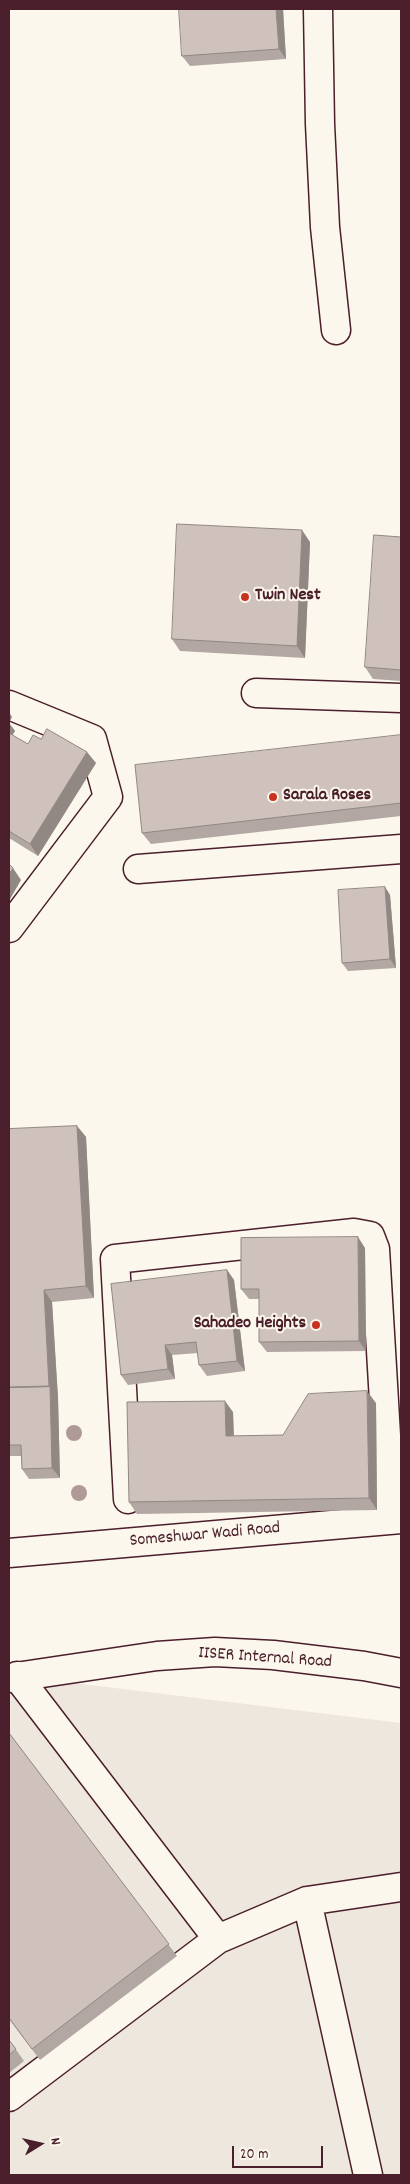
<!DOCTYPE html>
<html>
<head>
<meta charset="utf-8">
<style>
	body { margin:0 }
	#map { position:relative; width:410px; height:2184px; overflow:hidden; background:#fbf7ec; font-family:Dekko,sans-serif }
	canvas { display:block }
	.frame { position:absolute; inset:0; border:10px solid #4a1f2b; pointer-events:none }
	.north { position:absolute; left:15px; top:2119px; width:50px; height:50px; -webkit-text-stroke:4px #fbf7ec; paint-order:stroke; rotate:80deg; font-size:14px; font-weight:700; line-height:20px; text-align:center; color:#4a1f2b }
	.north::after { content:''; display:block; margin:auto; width:18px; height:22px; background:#4a1f2b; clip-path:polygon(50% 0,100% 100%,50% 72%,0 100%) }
	.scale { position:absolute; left:232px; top:2146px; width:91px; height:22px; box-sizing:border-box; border:2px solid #4a1f2b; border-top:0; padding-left:6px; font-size:15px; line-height:18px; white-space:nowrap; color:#4a1f2b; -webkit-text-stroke:4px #fbf7ec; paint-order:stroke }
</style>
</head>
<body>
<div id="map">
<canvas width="410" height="2184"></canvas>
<div class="frame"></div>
<div class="north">N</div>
<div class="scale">20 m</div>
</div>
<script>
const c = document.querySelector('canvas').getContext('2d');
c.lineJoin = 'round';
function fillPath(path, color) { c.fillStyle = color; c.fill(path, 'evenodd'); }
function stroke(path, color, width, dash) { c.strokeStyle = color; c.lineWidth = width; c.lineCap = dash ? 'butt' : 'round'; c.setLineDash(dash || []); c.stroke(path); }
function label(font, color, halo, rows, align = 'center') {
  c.font = font + ' Dekko,sans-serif'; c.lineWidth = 4; c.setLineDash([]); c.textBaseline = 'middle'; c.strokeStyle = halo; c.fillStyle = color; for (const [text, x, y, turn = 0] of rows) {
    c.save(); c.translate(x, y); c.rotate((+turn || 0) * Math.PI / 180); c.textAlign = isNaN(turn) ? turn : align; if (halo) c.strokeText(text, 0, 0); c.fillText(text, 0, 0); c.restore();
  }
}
const built = new Path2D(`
	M17 1676 401 1723V2175H9V1681Z`);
const minor = new Path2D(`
	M318 9 320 124 325 227 336 330
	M256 693 401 698
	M9 705 92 739 108 797 9 928
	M138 869 401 849
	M128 1499 115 1259 354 1233 370 1236 375 1249 391 1520
	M9 1553 401 1519
	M9 1678 157 1656 215 1652 273 1655 364 1666 401 1673
	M307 1901 368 2175
	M218 1939 307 1901 401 1887
	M9 2097 218 1939 17 1676`);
const trees = [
	[74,1433],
	[79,1493]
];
const wall = new Path2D(`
	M283 9 286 59 190 66 182 56Z
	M401 537V681L373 679 365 667Z
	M310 542 305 658 180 651 172 639Z
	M9 723 15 731 12 735 28 744 41 739 96 763 38 856 9 838Z
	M401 735V816L151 844 142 833Z
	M385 887 390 895 396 968 348 971 342 963Z
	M77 1126 86 1137 94 1298 52 1302 58 1398 60 1478 29 1479 22 1469 21 1456H9V1129Z
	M365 1248 366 1351 267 1352 259 1342V1299H249L241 1289Z
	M227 1270 234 1280 245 1371 207 1376 199 1365 198 1353 172 1355 175 1379 128 1385 121 1375Z
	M376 1403 377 1510 137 1514 129 1502 233 1412 234 1436 283 1435Z
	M9 1733 177 1956 40 2060 9 2019Z
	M9 2040 24 2061 9 2073Z`);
const shadedWall = new Path2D(`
	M276 9H283L286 59 279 49Z
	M302 530 310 542 305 658 297 646Z
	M9 712 12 717 9 723Z
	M9 723 15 731 9 741Z
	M87 752 96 763 38 856 30 844Z
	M13 868 21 880 9 901V874Z
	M385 887 390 895 396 968 390 959Z
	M77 1126 86 1137 94 1298 86 1286Z
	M358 1237 365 1248 366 1351 359 1341Z
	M227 1270 234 1280 245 1371 237 1361Z
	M44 1290 52 1302 58 1398 60 1478 52 1468 50 1387 49 1386Z
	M165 1345 172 1355 175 1379 168 1369Z
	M367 1391 376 1403 377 1510 369 1498Z
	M225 1401 233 1412 234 1448 226 1436Z`);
const building = new Path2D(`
	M179 9H276L279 49 182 56Z
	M177 524 302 530 297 646 172 639Z
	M374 535 401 537V670L365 667Z
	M47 729 87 752 30 844 9 831V733L28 744 33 735 41 739Z
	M401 735V803L142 833 135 765Z
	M9 864 13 868 9 874Z
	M385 887 390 959 342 963 338 890Z
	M77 1126 86 1286 44 1290 49 1386 9 1387V1129Z
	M358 1237 359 1341 259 1342V1289H241V1238Z
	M227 1270 237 1361 199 1365 196 1342 165 1345 168 1369 121 1375 111 1284Z
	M50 1387 52 1468 22 1469 21 1445H9V1388Z
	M367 1391 369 1498 129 1502 127 1402 225 1401 226 1436 283 1435 308 1394Z
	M9 1733 169 1944 32 2049 9 2018Z
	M9 2040 16 2049 9 2055Z`);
const markers = [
	[245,597,5,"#c8321e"],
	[273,797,5,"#c8321e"],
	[316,1325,5,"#c8321e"]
];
const poiNames = [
	["Twin Nest",255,597],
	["Sarala Roses",283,797],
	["Sahadeo Heights",306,1325,"right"]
];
const streetNames = [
	["Someshwar Wadi Road",205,1536,-5],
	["IISER Internal Road",265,1659,4]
];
fillPath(built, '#eee7de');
stroke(minor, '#4a1f2b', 31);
stroke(minor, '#fbf7ec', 28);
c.fillStyle = '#af9a98';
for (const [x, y] of trees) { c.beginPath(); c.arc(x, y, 8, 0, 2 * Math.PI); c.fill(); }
fillPath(wall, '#b2a7a2');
fillPath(shadedWall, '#918884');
fillPath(building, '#cfc2bc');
stroke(building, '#918884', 1);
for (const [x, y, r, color] of markers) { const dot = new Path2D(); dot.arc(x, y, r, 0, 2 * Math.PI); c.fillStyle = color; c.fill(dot); stroke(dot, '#fbf7ec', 2); }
label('bold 18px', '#4a1f2b', '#fbf7ec', poiNames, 'left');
label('18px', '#4a1f2b', '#fbf7ec', streetNames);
</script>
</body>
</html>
